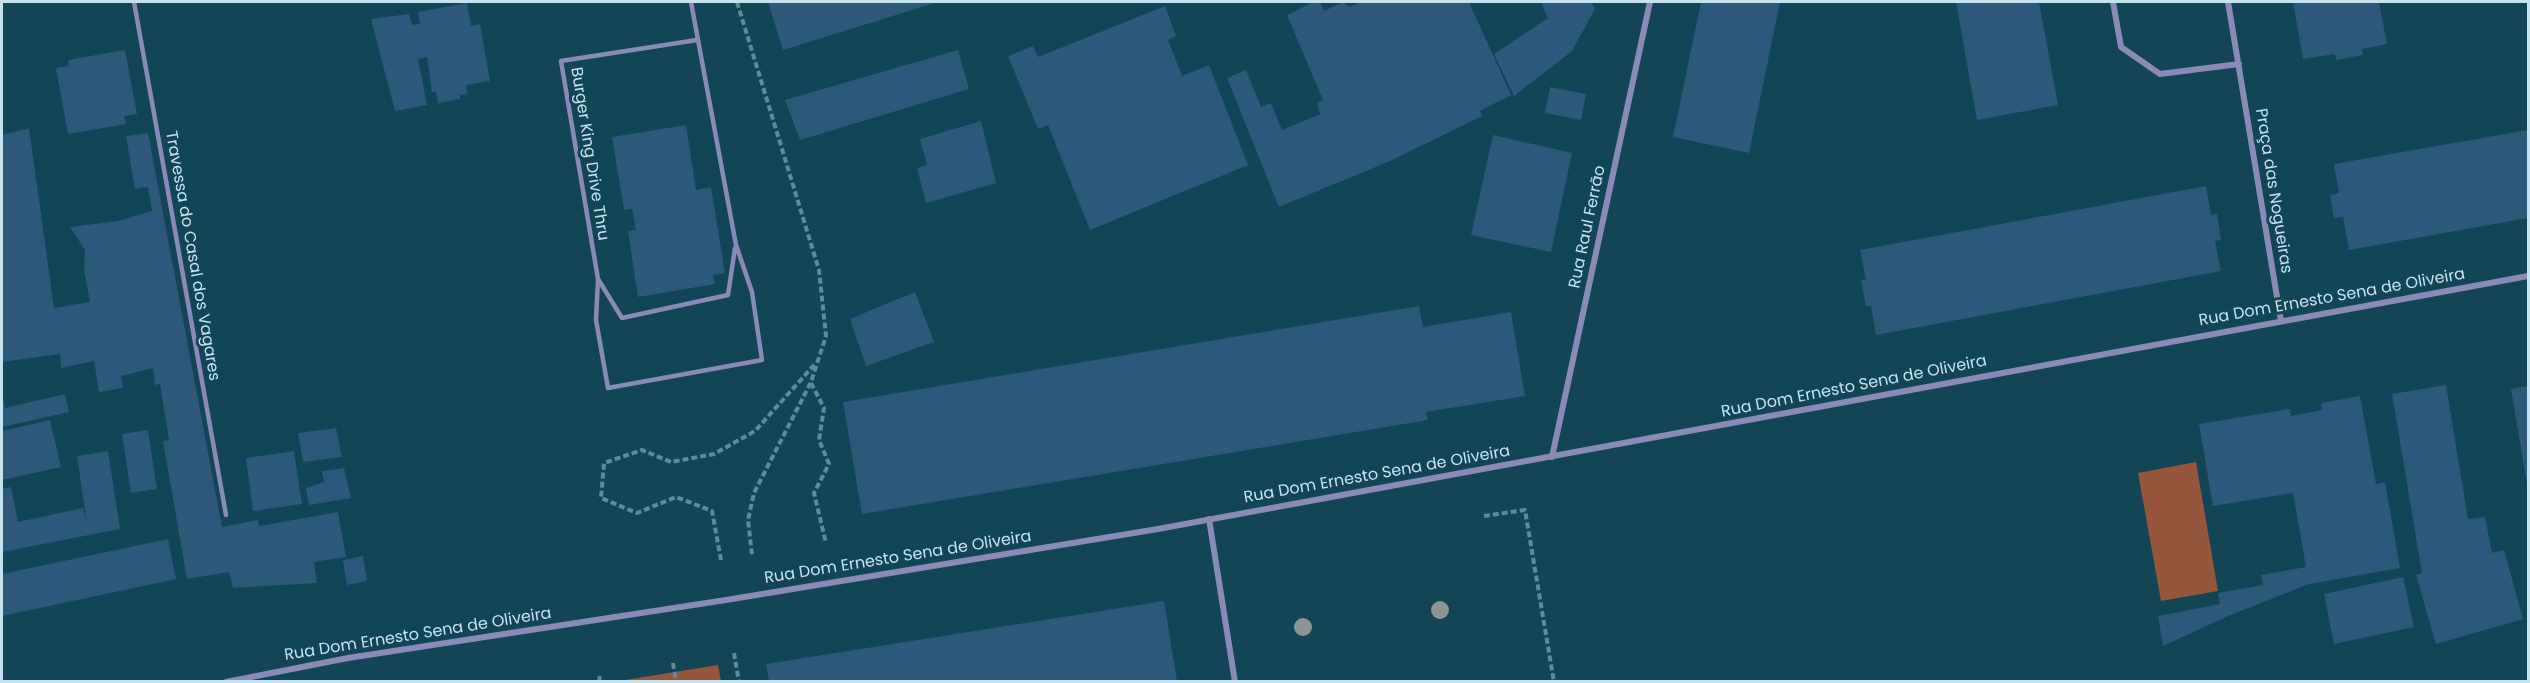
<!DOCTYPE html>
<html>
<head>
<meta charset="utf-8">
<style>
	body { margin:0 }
	#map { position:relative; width:2530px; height:683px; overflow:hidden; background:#124555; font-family:Poppins,sans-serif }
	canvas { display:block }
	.frame { position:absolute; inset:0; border:3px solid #c4e3ef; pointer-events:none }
</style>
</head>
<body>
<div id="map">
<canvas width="2530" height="683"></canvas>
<div class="frame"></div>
</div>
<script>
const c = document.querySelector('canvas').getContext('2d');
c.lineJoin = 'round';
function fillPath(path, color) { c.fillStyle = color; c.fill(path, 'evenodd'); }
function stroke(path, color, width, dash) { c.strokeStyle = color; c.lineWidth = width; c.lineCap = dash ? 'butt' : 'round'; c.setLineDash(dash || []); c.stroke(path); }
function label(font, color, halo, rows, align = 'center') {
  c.font = font + ' Poppins,sans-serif'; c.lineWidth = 6; c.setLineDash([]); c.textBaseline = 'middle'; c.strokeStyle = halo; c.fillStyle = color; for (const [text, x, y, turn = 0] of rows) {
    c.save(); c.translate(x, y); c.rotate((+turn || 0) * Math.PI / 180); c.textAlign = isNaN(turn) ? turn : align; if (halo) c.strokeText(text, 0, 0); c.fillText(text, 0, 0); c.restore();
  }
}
const green = new Path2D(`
	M2196 462 2218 591 2161 601 2138 473Z
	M718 665 721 681H619Z`);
const building = new Path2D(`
	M768 2H938L783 50Z
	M1313 2H1320L1324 11 1343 2 1349 7 1361 2H1469L1511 95 1480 111 1482 116 1390 161 1279 207 1227 78 1246 70 1261 107 1271 103 1282 130 1320 114 1317 103 1323 100 1287 15Z
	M1541 2H1591L1595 9 1572 51 1514 96 1494 54 1548 18Z
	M1701 2H1780L1749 153 1673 137Z
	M1956 2H2039L2058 105 1977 120Z
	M2293 2H2379L2387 44 2362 49 2363 55 2336 60 2335 54 2303 59Z
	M467 3 471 26 480 24 490 81 466 85 467 94 460 95V99L438 103 436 91 432 92 427 57 418 59 427 105 395 111 371 19 409 14 412 25 420 24 418 12Z
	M1165 6 1176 36 1168 40 1182 76 1209 65 1248 165 1090 230 1048 125 1038 129 1008 56 1033 46 1038 57Z
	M125 50 137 114 124 116 126 124 68 134 56 68 69 66 68 60Z
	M958 50 969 89 800 140 785 100Z
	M1550 87 1586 94 1581 120 1545 113Z
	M981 121 996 183 926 203 917 168 927 165 920 139Z
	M686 125 696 190 711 187 725 273 713 275 715 284 638 297 628 231 636 230 632 209 624 210 612 137Z
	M29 128 54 308 90 302 84 270 85 250 70 227 118 221 152 211 148 187 135 189 126 136 148 133 222 527 258 520 259 526 338 512 346 557 314 562 317 583 233 588 229 572 187 579 163 441 169 440 160 384 155 385 153 368 121 376 123 388 99 392 94 361 61 368 60 354 2 362V135Z
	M2528 130V218L2349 250 2343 217 2334 218 2330 195 2339 193 2334 164Z
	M1493 135 1572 153 1551 252 1471 235Z
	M2206 186 2211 215 2217 214 2221 240 2215 241 2221 271 1876 335 1871 306H1866L1861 280H1866L1860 250Z
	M915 292 934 342 866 366 850 319Z
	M1419 306 1423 327 1511 312 1525 396 1426 412 1428 420 862 514 843 402Z
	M2446 385 2468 519 2485 517 2492 553 2504 550 2523 619 2436 644 2416 575 2422 573 2392 394Z
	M2528 386V484H2527L2511 389Z
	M2 392 5 408 65 394 69 412 2 427Z
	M2360 396 2376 484 2385 482 2400 568 2309 584 2228 616 2163 646 2158 616 2220 604 2218 593 2263 585 2261 575 2306 567 2293 493 2213 506 2199 424 2290 409 2291 416 2322 410 2321 403Z
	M50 420 61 467 2 480V431Z
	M336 428 342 457 303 462 298 433Z
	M148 430 157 489 131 493 122 434Z
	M108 451 120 529 2 552V489L11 487 18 522 83 508 87 524 77 456Z
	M294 451 302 504 253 511 246 458Z
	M344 468 351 498 309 505 306 488 324 482 322 471Z
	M168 539 176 579 2 616V574Z
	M363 556 367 581 347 585 343 560Z
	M2403 577 2414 627 2334 644 2324 594Z
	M1164 601 1177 681H769L766 664Z`);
const path = new Path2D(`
	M737 2 819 270 826 336 811 382 754 493 748 520 752 555
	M811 383 824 408 819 440 829 464 814 493 826 543
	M1484 516 1525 510 1554 682
	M721 560 712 511 676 497 637 513 601 498 604 463 642 450 671 462 714 454 755 431 815 364
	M734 653 739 682
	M673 663 676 682
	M599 682 600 675`);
const service = new Path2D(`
	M134 2 226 515
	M691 2 736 245 752 292 762 360 608 388 596 320 598 279 561 61 697 40
	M598 279 622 318 728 295 735 248`);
const minor = new Path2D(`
	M2113 2 2121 47 2160 74 2239 64
	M2228 2 2281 321
	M1552 457 1650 2
	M1209 519 1235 682
	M226 682 348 658 726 600 1158 529 2528 276`);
const trees = [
	[1440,610],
	[1303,627]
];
const streetNames = [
	["Burger King Drive Thru",589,154,81],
	["Praça das Nogueiras",2273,191,81],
	["Rua Raul Ferrão",1588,227,-78],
	["Travessa do Casal dos Vagares",192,256,80],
	["Rua Dom Ernesto Sena de Oliveira",2332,298,-10],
	["Rua Dom Ernesto Sena de Oliveira",1854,387,-11],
	["Rua Dom Ernesto Sena de Oliveira",1377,475,-10],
	["Rua Dom Ernesto Sena de Oliveira",898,558,-9],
	["Rua Dom Ernesto Sena de Oliveira",418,635,-9]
];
fillPath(green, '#95563b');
fillPath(building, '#2d587a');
stroke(path, '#608a99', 4, [6, 3]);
stroke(service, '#898ab6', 4.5);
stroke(minor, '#898ab6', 6);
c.fillStyle = '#8c9494';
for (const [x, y] of trees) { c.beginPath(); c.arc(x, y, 9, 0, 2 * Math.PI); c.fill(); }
label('16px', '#c4e3ef', '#124555', streetNames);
</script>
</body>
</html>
